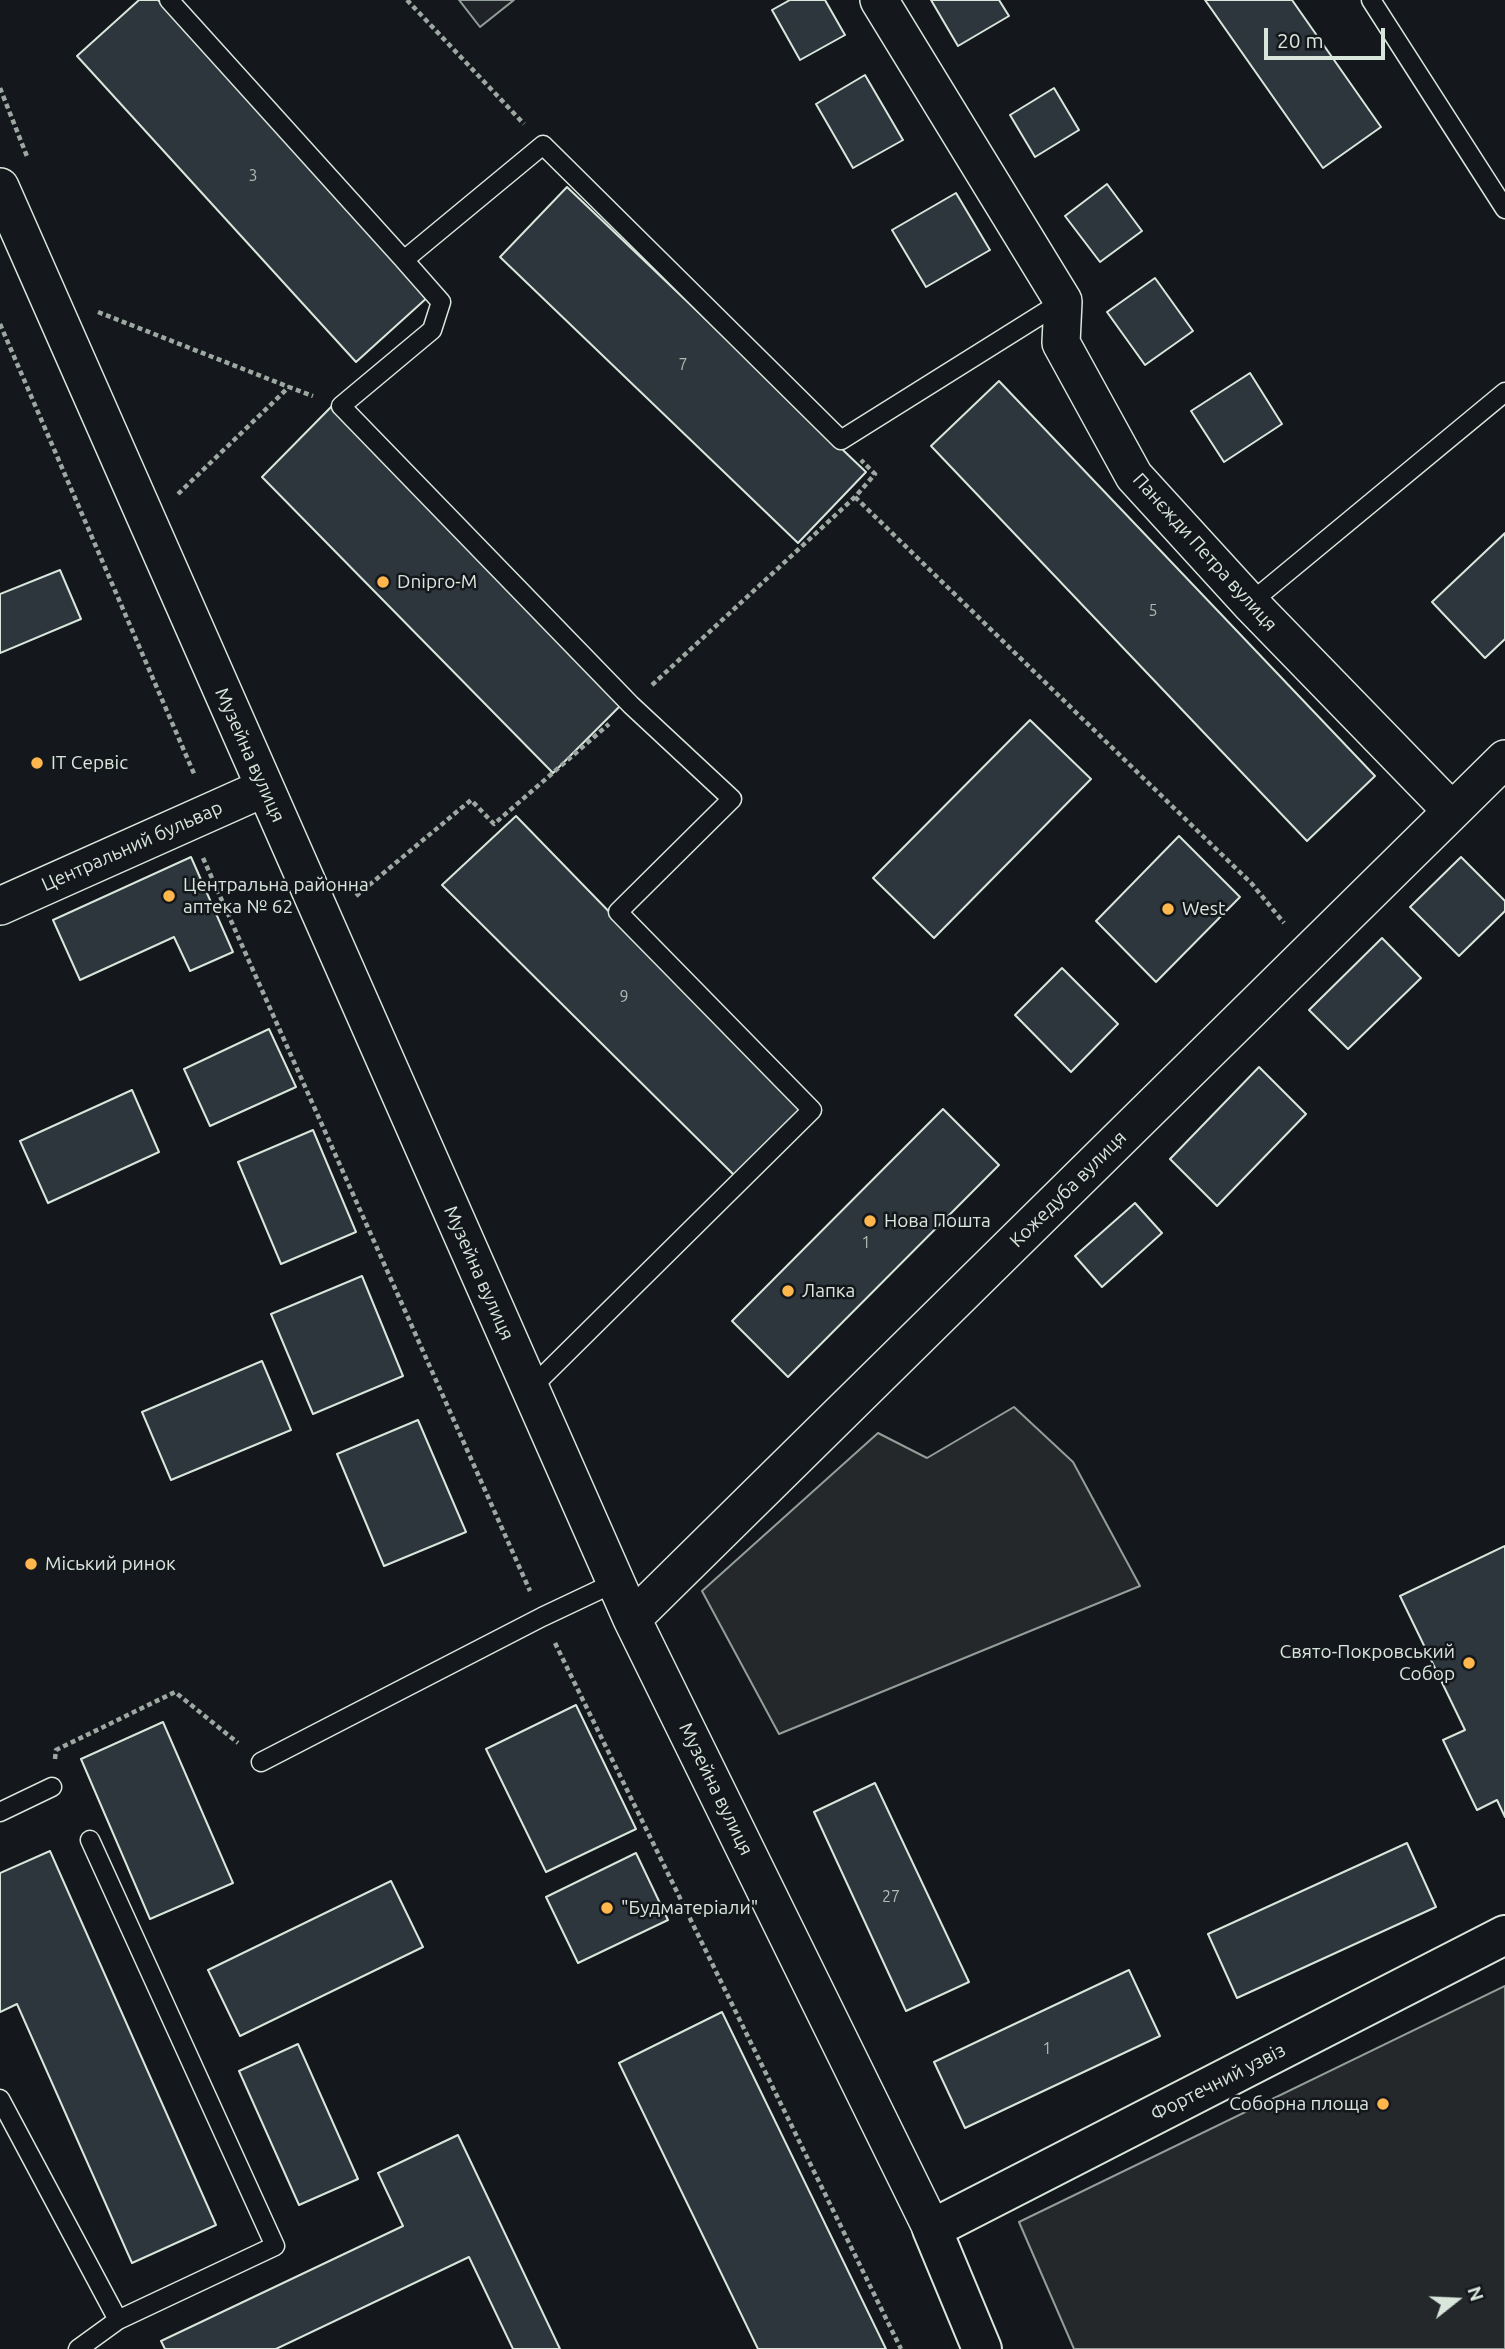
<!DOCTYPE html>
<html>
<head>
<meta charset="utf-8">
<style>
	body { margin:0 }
	#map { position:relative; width:1505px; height:2349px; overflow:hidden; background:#14181c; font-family:Ubuntu,sans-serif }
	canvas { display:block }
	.north { position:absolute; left:1421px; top:2265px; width:70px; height:70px; -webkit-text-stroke:5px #14181c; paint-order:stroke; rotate:72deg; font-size:19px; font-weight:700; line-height:28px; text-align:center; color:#d8e6dc }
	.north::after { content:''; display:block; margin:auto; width:24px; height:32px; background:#d8e6dc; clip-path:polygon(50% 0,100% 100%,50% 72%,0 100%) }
	.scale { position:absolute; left:1264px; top:28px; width:121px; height:32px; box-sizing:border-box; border:4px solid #d8e6dc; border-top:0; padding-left:9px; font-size:21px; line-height:24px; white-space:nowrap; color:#d8e6dc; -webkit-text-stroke:5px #14181c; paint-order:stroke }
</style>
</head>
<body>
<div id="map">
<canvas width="1505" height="2349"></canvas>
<div class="north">N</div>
<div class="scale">20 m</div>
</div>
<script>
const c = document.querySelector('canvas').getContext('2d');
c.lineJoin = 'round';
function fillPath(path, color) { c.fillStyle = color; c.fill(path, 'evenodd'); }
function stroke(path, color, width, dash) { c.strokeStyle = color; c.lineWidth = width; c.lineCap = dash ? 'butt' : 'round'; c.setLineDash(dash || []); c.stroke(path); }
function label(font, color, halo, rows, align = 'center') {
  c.font = font + ' Ubuntu,sans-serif'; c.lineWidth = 5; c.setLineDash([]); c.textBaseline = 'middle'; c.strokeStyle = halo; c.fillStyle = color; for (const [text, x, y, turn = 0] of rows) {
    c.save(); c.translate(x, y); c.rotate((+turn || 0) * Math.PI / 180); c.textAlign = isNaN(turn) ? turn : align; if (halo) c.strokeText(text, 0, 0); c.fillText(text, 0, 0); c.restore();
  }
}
const green = new Path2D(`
	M459 0H514L480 27Z`);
const parking = new Path2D(`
	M1014 1407 1073 1462 1140 1586 779 1734 702 1591 878 1433 927 1458Z
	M1505 1986V2349H1074L1019 2222Z`);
const building = new Path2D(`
	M139 0H158L429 296 356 362 77 56Z
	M790 0H825L845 35 800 60 772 10Z
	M931 0H999L1009 16 958 46Z
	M1205 0H1292L1381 127 1323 168Z
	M865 75 903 140 853 168 816 104Z
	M1054 88 1079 130 1035 157 1010 115Z
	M1107 184 1142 231 1100 262 1065 216Z
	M567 187 866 472 798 543 500 257Z
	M956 193 990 250 926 287 892 230Z
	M1155 278 1193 331 1145 365 1107 312Z
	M1250 373 1282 424 1224 462 1191 411Z
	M999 381 1375 776 1307 841 931 446Z
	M332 406 624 702 553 773 262 477Z
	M1505 533V639L1485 658 1432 602Z
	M60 570 81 619 0 653V594Z
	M1030 720 1091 779 934 938 873 878Z
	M516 816 802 1110 738 1179 442 885Z
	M1179 836 1240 897 1156 982 1096 921Z
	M191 857 233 952 190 971 174 937 80 980 53 920Z
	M1461 857 1505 901V911L1459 956 1410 907Z
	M1382 938 1421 978 1348 1049 1309 1010Z
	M1062 968 1118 1024 1071 1072 1015 1015Z
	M269 1029 296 1087 210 1126 184 1069Z
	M1259 1067 1306 1114 1217 1206 1170 1159Z
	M132 1090 159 1152 48 1203 20 1141Z
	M943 1109 999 1165 788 1377 732 1321Z
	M313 1130 356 1232 281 1264 238 1162Z
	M1135 1203 1162 1233 1102 1287 1075 1256Z
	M362 1276 403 1376 313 1414 271 1314Z
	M262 1361 291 1430 171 1480 142 1412Z
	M418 1420 466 1532 384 1566 337 1454Z
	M1505 1546V1817L1497 1800 1477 1810 1443 1740 1465 1730 1400 1596Z
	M576 1705 636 1829 546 1872 486 1749Z
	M163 1722 233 1883 150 1919 81 1759Z
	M875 1783 969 1982 906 2011 814 1812Z
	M1407 1843 1436 1907 1237 1998 1208 1934Z
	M50 1851 216 2225 132 2263 17 2004 0 2012V1873Z
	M636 1853 668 1920 578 1963 546 1897Z
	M391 1881 423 1947 240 2036 208 1970Z
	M1129 1970 1160 2036 965 2128 934 2062Z
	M722 2012 886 2349H758L619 2063Z
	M298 2044 358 2179 299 2205 239 2071Z
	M458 2135 560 2349H513L469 2257 276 2349H165L161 2341 403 2226 378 2173Z`);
const path = new Path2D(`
	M407 0 524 124
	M0 88 28 159
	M98 312 289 387
	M0 324 195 776
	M178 494 289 387 313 396
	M855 497 1252 884 1284 923
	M652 685 855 497 875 474 861 460
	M203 858 530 1591
	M356 896 471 800 494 824 609 724
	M555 1643 901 2349
	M55 1759 56 1750 175 1692 238 1743`);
const service = new Path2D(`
	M169 0 404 260 543 145 841 440 1063 301
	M1371 0 1505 209
	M404 260 441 302 432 330 341 406 631 705 732 799 618 912 812 1110 530 1389
	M1250 603 1505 392
	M261 1762 542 1617 616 1582
	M0 1812 52 1787
	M90 1840 275 2246 118 2320
	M0 2099 118 2320 78 2349`);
const minor = new Path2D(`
	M879 0 1063 301 1061 343 1134 476 1250 603 1451 810
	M0 187 632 1619 932 2229
	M0 906 264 788
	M632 1619 1505 759`);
const tertiary = new Path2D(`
	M982 2349 932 2229 1505 1935`);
const markers = [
	[383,582,7,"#ffb74d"],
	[37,763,7,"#ffb74d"],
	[169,896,7,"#ffb74d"],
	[1168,909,7,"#ffb74d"],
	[870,1221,7,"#ffb74d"],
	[788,1291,7,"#ffb74d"],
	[31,1564,7,"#ffb74d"],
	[1469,1663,7,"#ffb74d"],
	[607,1908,7,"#ffb74d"],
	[1383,2104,7,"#ffb74d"]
];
const numberNames = [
	["3",253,176],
	["7",683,365],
	["5",1153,611],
	["9",624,997],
	["1",866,1243],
	["27",891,1897],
	["1",1047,2049]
];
const streetNames = [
	["Панєжди Петра вулиця",1205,552,48],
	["Музейна вулиця",250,755,66],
	["Центральний бульвар",132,846,-24],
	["Кожедуба вулиця",1068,1189,-45],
	["Музейна вулиця",479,1273,66],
	["Музейна вулиця",716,1789,64],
	["Фортечний узвіз",1218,2082,-27]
];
const poiNames = [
	["Dnipro-M",397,582],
	["IT Сервіс",51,763],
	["Центральна районна",183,885],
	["аптека № 62",183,907],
	["West",1182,909],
	["Нова Пошта",884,1221],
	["Лапка",802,1291],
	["Міський ринок",45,1564],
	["Свято-Покровський",1455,1652,"right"],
	["Собор",1455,1674,"right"],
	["\"Будматеріали\"",621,1908],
	["Соборна площа",1369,2104,"right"]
];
fillPath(green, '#202428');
stroke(green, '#939e99', 2);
fillPath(parking, '#24282b');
stroke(parking, '#939e99', 2);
fillPath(building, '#2c363c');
stroke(building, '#d8e6dc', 2);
stroke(service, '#d8e6dc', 21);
stroke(minor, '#d8e6dc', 40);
stroke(tertiary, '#d8e6dc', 42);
stroke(path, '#9da8a2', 4.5, [5, 3.5]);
stroke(service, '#14181c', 18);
stroke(minor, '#14181c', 37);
stroke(tertiary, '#14181c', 38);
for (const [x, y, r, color] of markers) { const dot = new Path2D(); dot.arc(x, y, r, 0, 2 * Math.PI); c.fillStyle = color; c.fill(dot); stroke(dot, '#14181c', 2.5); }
label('16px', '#adbab4', null, numberNames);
label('19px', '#d8e6dc', '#14181c', streetNames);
label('19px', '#d8e6dc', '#14181c', poiNames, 'left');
</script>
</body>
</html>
